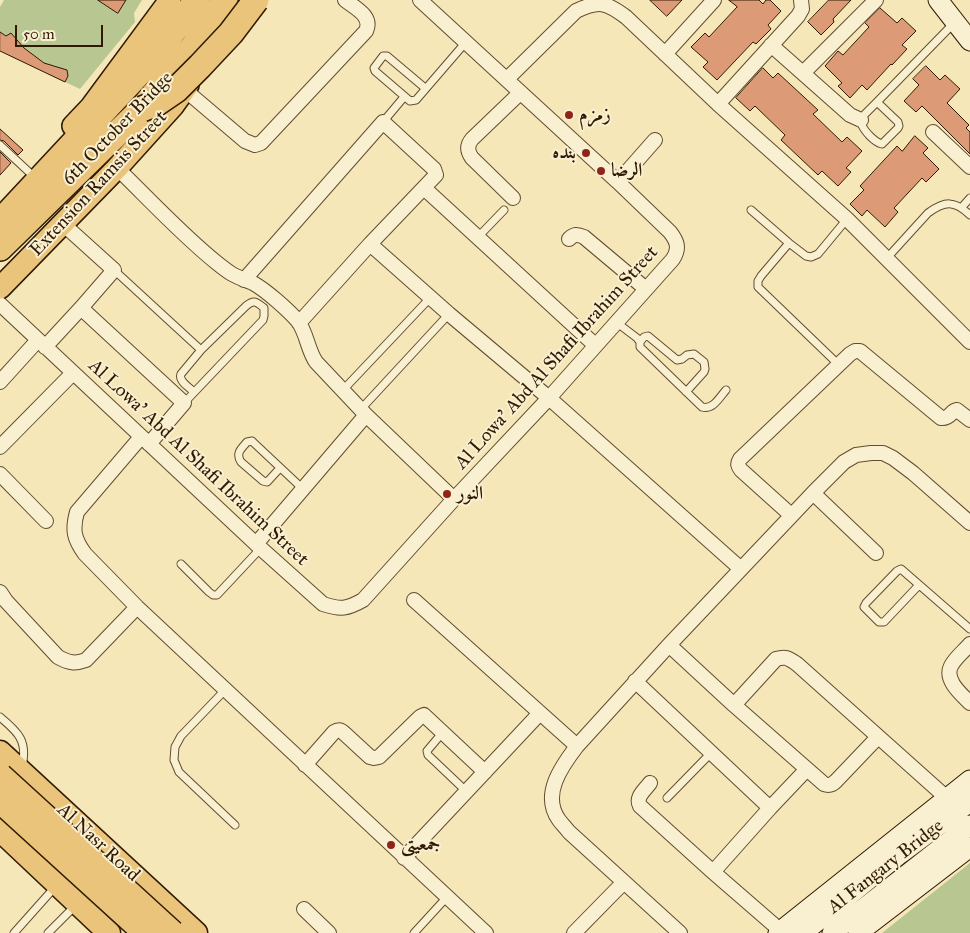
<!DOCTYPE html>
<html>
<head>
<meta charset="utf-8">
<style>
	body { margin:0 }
	#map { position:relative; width:970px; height:933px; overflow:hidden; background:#f6e7b8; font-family:"IM FELL Great Primer",serif }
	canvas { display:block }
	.scale { position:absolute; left:15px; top:25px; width:88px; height:22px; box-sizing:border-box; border:2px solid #2f1a03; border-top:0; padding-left:6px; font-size:15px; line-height:18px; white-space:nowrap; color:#2f1a03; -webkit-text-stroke:4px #f9efd1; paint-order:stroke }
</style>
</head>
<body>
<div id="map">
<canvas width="970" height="933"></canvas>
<div class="scale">50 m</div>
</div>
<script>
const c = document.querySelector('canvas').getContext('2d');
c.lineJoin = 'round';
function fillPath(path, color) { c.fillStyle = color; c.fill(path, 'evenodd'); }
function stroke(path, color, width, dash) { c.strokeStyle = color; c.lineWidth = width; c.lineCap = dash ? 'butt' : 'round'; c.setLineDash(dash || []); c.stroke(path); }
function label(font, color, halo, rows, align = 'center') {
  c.font = font + ' "IM FELL Great Primer",Amiri,serif'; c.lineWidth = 4; c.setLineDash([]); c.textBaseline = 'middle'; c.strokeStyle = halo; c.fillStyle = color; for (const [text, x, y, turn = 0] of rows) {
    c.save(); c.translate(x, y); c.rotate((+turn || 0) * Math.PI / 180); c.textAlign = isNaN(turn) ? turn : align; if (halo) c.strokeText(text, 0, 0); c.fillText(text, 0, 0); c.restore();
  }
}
const green = new Path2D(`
	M4 0H142L134 13 135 22 80 89 0 51V7Z
	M970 863V933H882Z`);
const building = new Path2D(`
	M98 0H126L118 13Z
	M650 0H682L667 16Z
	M729 0H759L763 4 766 0H770L781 11 768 25 771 29 756 44 753 42 717 80 703 67 708 62 691 47 705 33 709 37 737 7Z
	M829 0H851L833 19 834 22 821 35 808 22Z
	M880 8 897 23 902 18 916 31 902 45 907 49 892 65 891 64 867 90 862 85 850 98 838 86 842 83 825 66 838 51 843 55 869 27 865 23Z
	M0 32 6 36 11 33 24 48 44 63 67 70 68 76 65 82 0 51Z
	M926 66 940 80 945 75 960 89 947 103 969 125 966 128 970 132V154L922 106 916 112 904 101 919 85 913 79Z
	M763 68 773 78 778 73 818 110 813 114 842 142 847 137 862 151 846 168 851 172 838 186 822 171 818 175 781 140 785 135 755 106 750 111 736 98Z
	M0 129 23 150 18 155 4 141 0 140Z
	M915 136 928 148 923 153 939 169 926 182 922 178 894 208 898 212 885 227 867 210 862 216 850 204 864 190 860 186 897 146 902 151Z
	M0 152 11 163 0 175Z`);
const service = new Path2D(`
	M425 88 387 56H383L374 68 375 71 410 101 416 100 466 42
	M877 102 898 122 899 126 898 128 882 144C874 142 864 131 861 123L863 116Z
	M877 102 955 22
	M383 122 404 97
	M0 145 30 173
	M962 207 970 198
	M751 210 789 243 806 256 811 257 818 254 847 219
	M478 237 504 210
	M789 243 761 276 758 281V287L839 365
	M887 258 928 213C945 201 954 200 970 215
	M114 270 201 350
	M616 322 637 338 640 342V347L702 407C713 410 719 398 726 390
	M640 342 644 337 648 336 677 360 682 359 687 355 694 354 704 362 705 369 704 372 686 392
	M343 390 431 297
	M184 403 263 320 264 316V308C257 302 254 299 246 306L201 350 181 374C178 381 189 387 194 392
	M361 409 449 314
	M280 468 269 480 267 482 263 481 241 462C235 453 242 448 247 442L252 441 254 443 303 489
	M181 564 209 592 213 595H217L261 548
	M919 585 884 622H879L864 607 866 603 897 571 901 569 970 629
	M225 690 181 736 175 747 174 760 179 772 235 825
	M0 717C18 732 28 741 22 766
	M443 732 427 751 428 755 467 792
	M667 798 711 753
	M14 933 55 887
	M48 933 76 905
	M414 933 447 897`);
const minor = new Path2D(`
	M771 45 850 115 861 120
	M665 54 714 0
	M803 73 876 0
	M507 79 576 11C599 0 606 2 626 17L718 104 847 219 970 342
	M185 90 245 141 255 145 261 143 366 31C373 16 355 8 345 0
	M718 104 798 16 802 9 801 0
	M933 132 970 167
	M117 168C149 199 182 235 217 263 222 267 227 271 232 274 239 278 246 280 253 283 267 291 287 309 297 320 307 332 307 349 316 362L366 415 454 499
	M618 182 655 140
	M424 188 595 345
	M513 198 472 158C467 151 467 145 472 139L520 93
	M569 239C574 234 577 234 584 237L646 289
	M370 244 449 314 549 398 741 569
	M244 280 383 122 434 169 436 175 370 244 299 323
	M0 304 256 544 323 604C341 610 347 609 363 600L454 499 549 398 673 259C680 248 677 241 670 232L618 182 420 0
	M81 308 184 403 149 444
	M45 347 81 308 114 270 63 224
	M0 382 38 340
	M141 437 77 512C72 530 74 539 85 554L137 607 486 933
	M0 447 73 373
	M0 474 46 521
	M813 493 876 553
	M791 515 741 470C738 466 737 464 740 459L850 354 855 351H860L941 418C951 419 950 411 957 410L970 420
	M256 544 366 415
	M0 592 6 601 58 657C69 663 75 664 86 660L137 607
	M414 600 577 746
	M970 644C964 651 955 658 951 666 944 680 961 694 970 703
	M669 645 734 705 824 784C829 786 832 785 836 781L878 737
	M635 681 770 808
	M734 705 776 659C786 656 788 658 797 664L948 799
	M305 765 334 732C339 729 341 730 345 734L370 757 374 758 379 757 420 717 424 715 485 772
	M650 783C645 790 635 797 640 806L713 872 781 931
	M404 858 540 713
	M713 872 770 808 807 769
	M304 909 329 933
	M574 933 624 882
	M680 933 569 832C566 828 562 824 559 820 541 795 561 767 577 746L669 645 813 493 844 462 856 455 871 453H883L893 458 913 473 970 523`);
const secondary = new Path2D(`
	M938 0 970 41
	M778 933 970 780
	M803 933 900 854 970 802
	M832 933 970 825
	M858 933 970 847`);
const primary = new Path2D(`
	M73 126 91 107 170 0
	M0 288 117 168 173 106 188 85`);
const trunk = new Path2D(`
	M0 752 196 933
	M0 830 109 933`);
const motorway = new Path2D(`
	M0 222 153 58 197 0
	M0 248 142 109 193 47 225 0`);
const motorwayBridge = new Path2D(`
	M142 109 157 103 176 90 200 66 231 33 256 0
	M0 776 172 933
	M0 800 146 933`);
const markers = [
	[569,115,5,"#8f2418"],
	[586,153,5,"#8f2418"],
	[601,171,5,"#8f2418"],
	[447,494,5,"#8f2418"],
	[391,845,5,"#8f2418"]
];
const poiNames = [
	["زمزم",579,115],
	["بنده",576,153,"right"],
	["الرضا",611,171],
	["النور",457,494],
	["جمعيتى",401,845]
];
const streetNames = [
	["6th October Bridge",118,129,-46],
	["Extension Ramsis Street",99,184,-47],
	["Al Lowa' Abd Al Shafi Ibrahim Street",557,358,-48],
	["Al Lowa' Abd Al Shafi Ibrahim Street",198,463,43],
	["Al Nasr Road",98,843,43],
	["Al Fangary Bridge",886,867,-38]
];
fillPath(green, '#b8c792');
fillPath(building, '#dd9a76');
stroke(building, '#2f1a03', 1);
stroke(service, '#614d30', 9);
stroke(minor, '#614d30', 16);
stroke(secondary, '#2f1a03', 21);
stroke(primary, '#2f1a03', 24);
stroke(trunk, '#2f1a03', 25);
stroke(motorway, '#2f1a03', 28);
stroke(service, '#f9efd1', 7);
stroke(minor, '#f9efd1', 14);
stroke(secondary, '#f9efd1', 19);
stroke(primary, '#ebc47c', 21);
stroke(trunk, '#ebc47c', 22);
stroke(motorway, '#ebc47c', 25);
stroke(motorwayBridge, '#2f1a03', 28, []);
stroke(motorwayBridge, '#ebc47c', 25);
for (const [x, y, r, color] of markers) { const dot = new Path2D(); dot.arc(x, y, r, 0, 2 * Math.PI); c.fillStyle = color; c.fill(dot); stroke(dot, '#f9efd1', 2); }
label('bold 19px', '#2f1a03', '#f9efd1', poiNames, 'left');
label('19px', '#2f1a03', '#f9efd1', streetNames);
</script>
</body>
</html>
